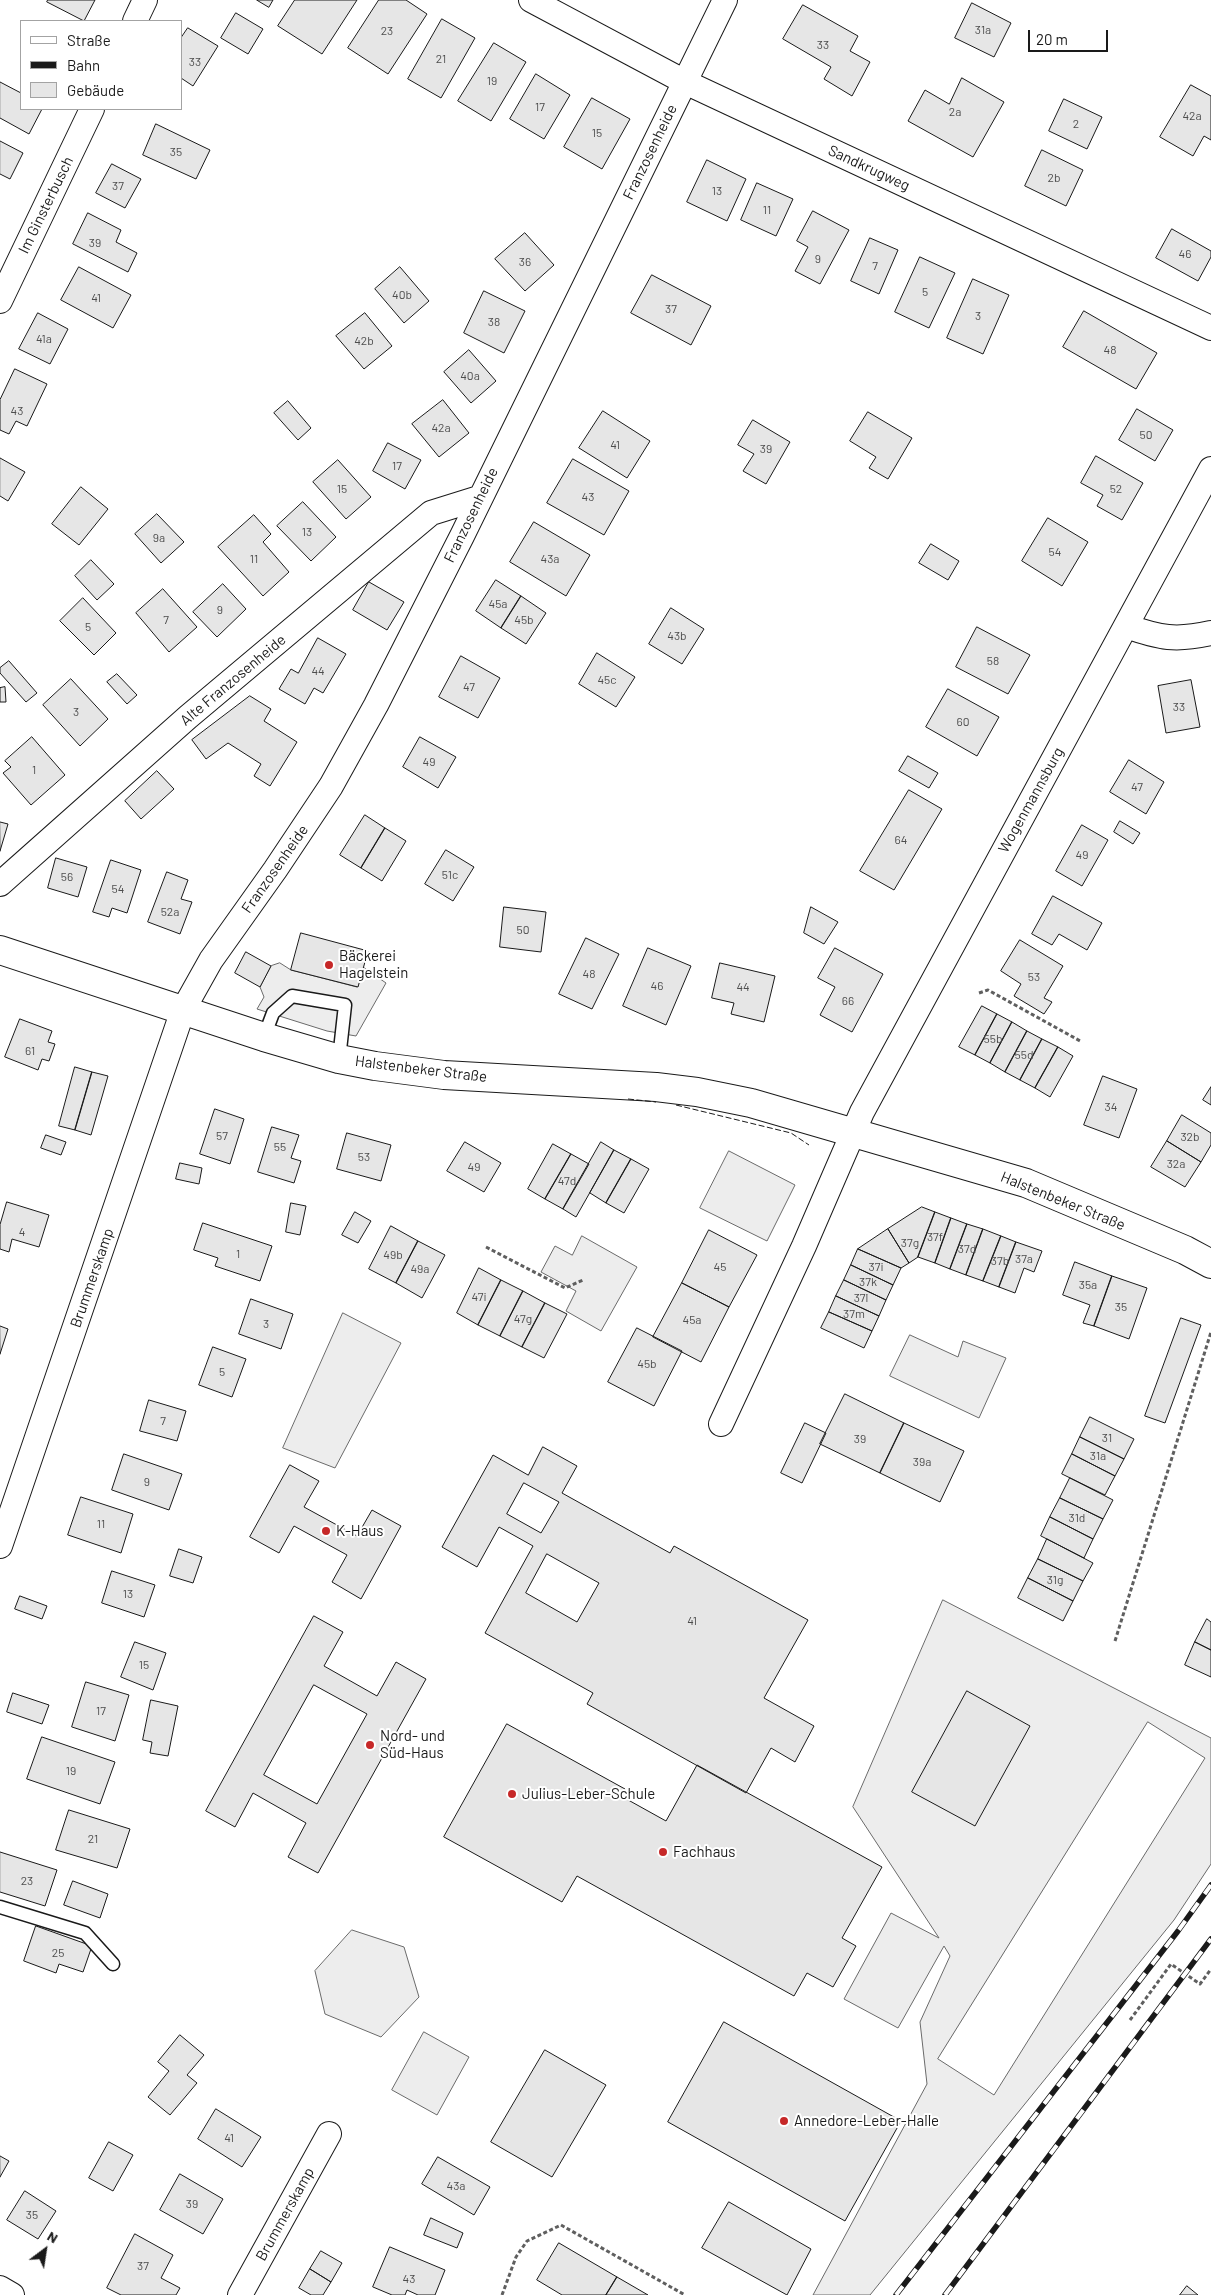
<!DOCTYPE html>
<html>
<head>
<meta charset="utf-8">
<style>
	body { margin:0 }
	#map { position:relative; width:1211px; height:2295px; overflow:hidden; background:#fff; font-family:Barlow,sans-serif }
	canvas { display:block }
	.legend { position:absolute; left:20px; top:20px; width:162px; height:90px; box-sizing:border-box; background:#fff; border:1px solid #a3a3a3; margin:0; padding:6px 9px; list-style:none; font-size:15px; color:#1a1a1a }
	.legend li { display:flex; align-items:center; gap:10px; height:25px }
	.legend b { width:25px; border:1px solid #a3a3a3 }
	.north { position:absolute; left:20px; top:2225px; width:50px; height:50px; -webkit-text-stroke:4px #fff; paint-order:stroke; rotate:31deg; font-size:14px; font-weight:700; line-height:20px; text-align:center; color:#1a1a1a }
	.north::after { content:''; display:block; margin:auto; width:18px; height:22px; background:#1a1a1a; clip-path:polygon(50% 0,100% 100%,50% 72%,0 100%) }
	.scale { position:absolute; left:1028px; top:30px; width:80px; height:22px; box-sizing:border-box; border:2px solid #1a1a1a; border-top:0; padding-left:6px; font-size:15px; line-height:18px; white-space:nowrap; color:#1a1a1a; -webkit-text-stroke:4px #fff; paint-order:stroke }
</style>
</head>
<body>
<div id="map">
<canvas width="1211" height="2295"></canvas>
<ul class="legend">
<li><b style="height:6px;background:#fff"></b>Straße</li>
<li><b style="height:6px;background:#1a1a1a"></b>Bahn</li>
<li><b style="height:14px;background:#e6e6e6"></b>Gebäude</li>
</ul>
<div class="north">N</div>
<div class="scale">20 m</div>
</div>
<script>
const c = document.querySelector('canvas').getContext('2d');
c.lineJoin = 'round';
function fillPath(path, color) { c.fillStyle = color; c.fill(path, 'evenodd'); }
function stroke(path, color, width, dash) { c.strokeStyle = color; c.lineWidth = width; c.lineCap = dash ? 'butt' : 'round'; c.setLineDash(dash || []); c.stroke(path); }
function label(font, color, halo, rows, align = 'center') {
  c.font = font + ' Barlow,sans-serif'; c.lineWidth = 4; c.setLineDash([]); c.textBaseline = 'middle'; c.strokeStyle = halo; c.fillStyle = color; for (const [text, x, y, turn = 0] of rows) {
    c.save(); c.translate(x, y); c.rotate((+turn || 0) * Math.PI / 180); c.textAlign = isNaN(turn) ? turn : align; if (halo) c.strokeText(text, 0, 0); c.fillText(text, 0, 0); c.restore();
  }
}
const built = new Path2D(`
	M280 963 291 970 357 987 363 967 386 983 356 1036 327 1031 257 1009 264 997 260 987 271 966Z
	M729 1151 795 1185 767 1241 700 1208Z
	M582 1236 637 1267 601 1331 566 1311 576 1291 541 1272 555 1246 572 1255Z
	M343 1313 401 1343 335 1468 283 1448Z
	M910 1335 958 1357 963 1341 1006 1358 979 1418 890 1376Z
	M943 1600 1211 1738V1864L1174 1920 870 2295H813L927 2084 920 2022 950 1956 944 1946 898 2028 844 1999 891 1913 939 1938 853 1807ZM1148 1722 1205 1758 994 2095 938 2059Z
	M352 1930 404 1947 419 1997 381 2037 325 2014 315 1971Z
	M424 2032 469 2057 437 2115 392 2090Z`);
const building = new Path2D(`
	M48 0H95L84 21 47 2Z
	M257 0H273L269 7Z
	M295 0H357L322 54 278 26Z
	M379 0H406L427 14 388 74 348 48Z
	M972 3 1011 23 994 57 955 38Z
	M803 5 858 36 850 51 870 62 852 96 824 79 831 67 783 39Z
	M236 13 263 29 248 54 221 38Z
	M442 19 475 38 441 98 408 79Z
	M188 28 218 46 193 86 181 78V38Z
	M494 43 526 62 491 121 458 101Z
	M536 74 570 95 544 139 510 119Z
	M962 78 1004 102 973 157 908 121 925 90 949 104Z
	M0 82 21 93V109H42L29 134 0 118Z
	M1191 85 1211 96V140L1204 136 1193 156 1160 137Z
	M592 98 630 119 602 169 564 147Z
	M1064 99 1102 117 1087 149 1049 131Z
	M156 124 210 150 196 179 143 155Z
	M0 141 23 153 10 179 0 174Z
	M1042 150 1083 170 1066 206 1025 186Z
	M707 160 746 179 727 221 687 202Z
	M112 164 141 179 125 208 96 193Z
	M757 183 793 199 776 236 741 220Z
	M813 211 849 230 820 284 795 271 808 247 797 241Z
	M88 213 121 230 116 242 137 253 128 272 73 244Z
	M1172 229 1211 251V257L1198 281 1156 258Z
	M525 233 554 265 525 291 495 259Z
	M870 238 898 250 879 294 851 281Z
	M920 257 955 273 929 328 895 312Z
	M79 267 131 295 113 328 61 300Z
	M400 267 429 301 404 323 375 289Z
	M652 275 711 306 691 345 631 313Z
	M973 279 1009 295 983 354 947 338Z
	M484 291 525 311 504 353 464 333Z
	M1084 311 1157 353 1136 389 1063 347Z
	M38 313 68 329 50 364 19 349Z
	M365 313 392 346 364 369 336 336Z
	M469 350 496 381 471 403 444 372Z
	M15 369 47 384 27 426 16 421 9 434 0 430V400Z
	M443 400 469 433 439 457 412 424Z
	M288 401 311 428 298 440 274 413Z
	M1137 409 1173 430 1155 461 1119 440Z
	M603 411 650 441 627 478 579 448Z
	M868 412 912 438 888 479 869 468 876 457 850 441Z
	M753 420 790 442 766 484 743 471 754 454 738 445Z
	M388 443 421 460 405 489 373 471Z
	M1096 456 1143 483 1122 520 1097 506 1103 495 1081 483Z
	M0 458 25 472 8 501 0 496Z
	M573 459 629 491 604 535 547 503Z
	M338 460 371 497 346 519 313 482Z
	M81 487 108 509 79 545 52 524Z
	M303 502 336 537 311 561 277 526Z
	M157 514 184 542 161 563 135 534Z
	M254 515 271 534 263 542 289 572 263 596 218 547Z
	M1048 518 1088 542 1062 586 1022 561Z
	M534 522 590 555 566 596 510 562Z
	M931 544 959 561 948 580 919 563Z
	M91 560 114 584 97 600 75 576Z
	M496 580 521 596 501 628 476 611Z
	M369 582 404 602 387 630 353 610Z
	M223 584 246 609 217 637 193 612Z
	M163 589 197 627 169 652 136 613Z
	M521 596 546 613 526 644 501 628Z
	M83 598 116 633 94 655 60 621Z
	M671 608 704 629 682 664 649 644Z
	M977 627 1030 655 1008 694 956 667Z
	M318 638 346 654 323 693 314 688 305 704 279 689 291 669 298 673Z
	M597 653 635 677 616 707 579 684Z
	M461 656 500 678 478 718 439 697Z
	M9 661 37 693 26 702 0 673V668Z
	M117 674 137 695 127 704 107 682Z
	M71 679 108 719 80 746 43 705Z
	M1191 680 1200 727 1166 733 1158 686Z
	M5 687 6 702H0V688Z
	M948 689 999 717 977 756 926 727Z
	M250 696 271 709 264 721 297 742 270 786 254 776 261 764 228 743 206 759 192 740Z
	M32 737 65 775 31 805 3 773 11 767 5 761Z
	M420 737 456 757 438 788 403 767Z
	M908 756 938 773 929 788 899 771Z
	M1129 760 1164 782 1146 814 1110 792Z
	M157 771 174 789 141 819 125 801Z
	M909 790 942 809 894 890 860 871Z
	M365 815 385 828 361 868 340 855Z
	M1120 821 1140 833 1133 844 1114 832Z
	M0 822 8 824 0 851Z
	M1082 825 1108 840 1082 886 1056 871Z
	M385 828 406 841 382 881 361 868Z
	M446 850 474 867 453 901 425 884Z
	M56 858 87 867 78 897 48 888Z
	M111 860 141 870 127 913 112 908 109 917 93 912Z
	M167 872 188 880 181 899 192 902 180 934 148 922Z
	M1053 896 1102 923 1087 950 1059 934 1052 945 1032 934Z
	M504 907 546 912 541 952 500 947Z
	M811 907 838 922 824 944 804 933Z
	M301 933 368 951 358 987 291 970Z
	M586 938 619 954 592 1009 559 994Z
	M1020 940 1063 966 1044 998 1052 1002 1044 1014 1014 996 1021 984 1001 971Z
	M648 948 691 966 666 1025 623 1006Z
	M835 948 883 974 852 1032 820 1015 835 987 818 978Z
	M246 952 271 966 260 987 235 973Z
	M720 963 775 976 764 1022 731 1014 734 1003 712 998Z
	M982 1006 997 1014 975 1055 959 1047Z
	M997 1014 1012 1022 990 1063 975 1055Z
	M20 1019 52 1031 48 1042 55 1044 49 1061 42 1059 38 1070 5 1057Z
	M1012 1022 1027 1031 1005 1072 990 1063Z
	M1027 1031 1042 1039 1020 1080 1005 1072Z
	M1042 1039 1058 1047 1035 1088 1020 1080Z
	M1058 1047 1073 1056 1050 1097 1035 1088Z
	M75 1067 92 1072 75 1130 59 1126Z
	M92 1072 108 1076 91 1135 75 1130Z
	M1103 1076 1137 1089 1119 1138 1084 1125Z
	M1211 1087V1105L1203 1100Z
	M215 1109 244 1119 230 1164 200 1154Z
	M1182 1115 1211 1133V1145L1201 1162 1167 1141Z
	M272 1127 299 1135 291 1158 301 1161 294 1183 258 1172Z
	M347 1133 391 1145 381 1181 337 1169Z
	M46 1135 66 1142 61 1155 41 1148Z
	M1167 1141 1201 1162 1185 1187 1151 1167Z
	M465 1142 501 1163 484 1192 447 1171Z
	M601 1142 614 1150 576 1217 563 1209Z
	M553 1144 571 1154 545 1199 528 1189Z
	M614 1150 631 1159 606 1203 590 1193Z
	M571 1154 589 1164 563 1209 545 1199Z
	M631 1159 649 1169 624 1213 606 1203Z
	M180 1163 202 1168 199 1184 176 1179Z
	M7 1202 49 1215 39 1247 12 1239 9 1252 0 1249V1225Z
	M291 1203 306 1206 300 1235 286 1232Z
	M922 1207 935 1212 918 1257 909 1263 888 1229Z
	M355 1212 371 1221 358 1243 342 1235Z
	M935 1212 951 1218 935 1263 918 1257Z
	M951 1218 967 1224 950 1269 935 1263Z
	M203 1223 272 1246 260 1281 215 1266 218 1258 194 1250Z
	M967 1224 983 1229 966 1275 950 1269Z
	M391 1226 418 1241 396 1283 369 1269Z
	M888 1229 909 1263 901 1268 858 1249Z
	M983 1229 1001 1236 983 1281 966 1275Z
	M709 1230 757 1255 729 1307 682 1283Z
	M1001 1236 1016 1242 999 1287 983 1281Z
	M418 1241 445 1255 422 1298 396 1283Z
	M1016 1242 1042 1251 1034 1272 1024 1268 1015 1293 999 1287Z
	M858 1249 901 1268 893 1285 851 1265Z
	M1075 1262 1112 1276 1094 1326 1083 1323 1090 1305 1063 1295Z
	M851 1265 893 1285 886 1300 844 1280Z
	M479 1268 501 1280 478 1325 457 1313Z
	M1112 1276 1147 1288 1129 1339 1094 1326Z
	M501 1280 523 1291 500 1336 478 1325Z
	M844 1280 886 1300 879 1316 836 1296Z
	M682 1283 729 1307 701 1362 653 1337Z
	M523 1291 545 1303 522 1347 500 1336Z
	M836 1296 879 1316 872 1331 829 1312Z
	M251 1299 293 1314 281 1349 239 1334Z
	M545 1303 567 1314 544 1358 522 1347Z
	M829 1312 872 1331 864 1348 821 1328Z
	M1181 1318 1201 1325 1165 1423 1145 1416Z
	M0 1326 8 1329 0 1354Z
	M637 1328 682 1351 654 1406 608 1382Z
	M213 1347 246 1359 232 1397 199 1385Z
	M845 1394 904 1423 880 1473 820 1444Z
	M149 1400 186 1411 177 1441 140 1431Z
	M1090 1417 1134 1439 1124 1459 1080 1437Z
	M805 1423 826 1433 802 1483 781 1473Z
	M904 1423 964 1451 940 1502 880 1473Z
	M1080 1437 1124 1459 1115 1476 1072 1454Z
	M543 1447 577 1466 562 1493 670 1553 674 1546 808 1620 764 1698 814 1726 795 1762 771 1748 746 1793 587 1704 593 1693 485 1633 533 1546 499 1527 477 1567 442 1547 493 1455 528 1475ZM524 1483 559 1502 541 1533 507 1514ZM547 1554 599 1583 577 1622 526 1593Z
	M124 1454 182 1474 169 1510 112 1490Z
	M1072 1454 1115 1476 1105 1495 1062 1474Z
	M290 1465 319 1481 304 1507 357 1536 372 1510 401 1526 361 1599 332 1582 347 1555 294 1526 279 1553 250 1537Z
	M1070 1478 1113 1500 1103 1519 1060 1498Z
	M81 1497 133 1514 121 1553 68 1535Z
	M1060 1498 1103 1519 1093 1539 1050 1517Z
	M1050 1517 1093 1539 1084 1558 1041 1536Z
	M1047 1539 1093 1563 1083 1581 1038 1559Z
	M179 1549 202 1557 193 1583 170 1576Z
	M1038 1559 1083 1581 1073 1601 1028 1578Z
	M112 1571 155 1585 144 1617 102 1603Z
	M1028 1578 1073 1601 1063 1621 1018 1598Z
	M20 1596 47 1606 42 1619 15 1609Z
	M314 1616 343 1632 324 1666 377 1696 396 1662 426 1679 318 1873 288 1857 306 1823 253 1793 235 1827 206 1811ZM314 1685 367 1714 317 1804 264 1775Z
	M1207 1619 1211 1622V1650L1195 1642Z
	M135 1642 166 1653 153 1690 121 1677Z
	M1195 1642 1211 1650V1677L1185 1665Z
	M86 1682 129 1695 115 1741 72 1727Z
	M967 1691 1030 1726 975 1826 912 1792Z
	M13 1693 49 1705 42 1724 7 1712Z
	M151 1700 178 1706 168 1756 150 1753 152 1742 143 1740Z
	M507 1724 625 1789 621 1796 666 1821 697 1765 882 1867 842 1938 856 1946 833 1987 807 1973 794 1996 577 1876 562 1902 444 1837Z
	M42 1737 115 1762 100 1804 27 1779Z
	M69 1810 130 1829 117 1868 56 1850Z
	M0 1852 57 1870 45 1906 0 1892Z
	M73 1881 108 1894 100 1918 64 1905Z
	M36 1926 92 1946 83 1972 59 1964 56 1973 24 1961Z
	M724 2022 901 2121 845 2221 668 2122Z
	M180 2035 204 2055 187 2075 197 2083 170 2115 148 2097 169 2071 158 2062Z
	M545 2050 606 2085 552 2177 491 2142Z
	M216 2109 261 2137 242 2167 198 2139Z
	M109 2142 133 2155 113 2191 89 2178Z
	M0 2156 9 2161 0 2177Z
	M438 2157 490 2187 474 2215 422 2184Z
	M180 2174 223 2199 203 2234 160 2210Z
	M25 2191 56 2211 38 2239 7 2220Z
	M729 2202 811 2249 787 2295 702 2248Z
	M431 2218 463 2233 457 2248 424 2235Z
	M135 2234 173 2255 161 2278 180 2288 176 2295H121L107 2288Z
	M559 2243 617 2277 606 2295H562L537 2280Z
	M390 2247 445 2270 435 2295H418L407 2290 405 2295H392L373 2287Z
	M321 2251 342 2263 331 2282 310 2269Z
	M310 2269 331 2282 323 2295H311L299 2288Z
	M617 2277 648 2295H606Z
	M1187 2286 1198 2295H1180Z`);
const path = new Path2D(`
	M979 993 988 990 1082 1042
	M486 1247 565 1288 583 1280
	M1115 1641 1211 1332
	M1130 2020 1171 1964 1200 1984 1211 1969
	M502 2295 516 2257 527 2241 561 2225 685 2295`);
const service = new Path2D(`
	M264 1037 273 1013 292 996 345 1005 339 1059
	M0 1907 85 1933 113 1964`);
const minor = new Path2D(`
	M531 0 685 82 1211 328
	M135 21 145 0
	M0 301 92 109
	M1126 626C1160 638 1176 641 1211 633
	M0 884 188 717 431 513 479 498
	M721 1424 804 1246 862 1112 1211 469
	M0 1546 183 1010 211 960 275 870 331 786 376 705 462 536 725 0
	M0 2288 12 2295
	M240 2295 329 2134`);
const tertiary = new Path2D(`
	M0 950 264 1037 339 1059 375 1066 444 1075 656 1087 697 1092 751 1103 1026 1183 1185 1250 1211 1264`);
const rail = new Path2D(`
	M896 2295 1178 1931 1211 1885
	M945 2295 1211 1939`);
const fence = new Path2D(`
	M628 1099 656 1102
	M676 1105 791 1133 809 1145`);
const markers = [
	[329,965,5,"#c62828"],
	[326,1531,5,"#c62828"],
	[370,1745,5,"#c62828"],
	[512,1794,5,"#c62828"],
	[663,1852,5,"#c62828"],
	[784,2121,5,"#c62828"]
];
const numberNames = [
	["31a",983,30],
	["23",387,31],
	["33",823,45],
	["21",441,59],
	["33",195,62],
	["19",492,81],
	["17",540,107],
	["2a",955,112],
	["42a",1192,116],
	["2",1076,124],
	["15",597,133],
	["35",176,152],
	["2b",1054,178],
	["37",118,186],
	["13",717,191],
	["11",767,210],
	["39",95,243],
	["46",1185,254],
	["9",818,259],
	["36",525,262],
	["7",875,266],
	["5",925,292],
	["40b",402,295],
	["41",96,298],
	["37",671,309],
	["3",978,316],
	["38",494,322],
	["41a",44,339],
	["42b",364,341],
	["48",1110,350],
	["40a",470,376],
	["43",17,411],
	["42a",441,428],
	["50",1146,435],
	["41",615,445],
	["39",766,449],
	["17",397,466],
	["15",342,489],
	["52",1116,489],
	["43",588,497],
	["13",307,532],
	["9a",159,538],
	["54",1055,552],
	["11",254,559],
	["43a",550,559],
	["45a",498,604],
	["9",220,610],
	["7",166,620],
	["45b",524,620],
	["5",88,627],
	["43b",677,636],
	["58",993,661],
	["44",318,671],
	["45c",607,680],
	["47",469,687],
	["33",1179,707],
	["3",76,712],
	["60",963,722],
	["49",429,762],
	["1",34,770],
	["47",1137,787],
	["64",901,840],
	["49",1082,855],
	["51c",450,875],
	["56",67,877],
	["54",118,889],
	["52a",170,912],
	["50",523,930],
	["48",589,974],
	["53",1034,977],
	["46",657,986],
	["44",743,987],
	["66",848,1001],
	["55b",993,1039],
	["61",30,1051],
	["55d",1024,1055],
	["34",1111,1107],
	["57",222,1136],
	["32b",1190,1137],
	["55",280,1147],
	["53",364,1157],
	["32a",1176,1164],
	["49",474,1167],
	["47d",567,1181],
	["4",22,1232],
	["37f",935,1237],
	["37g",910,1243],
	["37d",967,1249],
	["1",238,1254],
	["49b",393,1255],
	["37a",1024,1259],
	["37b",1000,1261],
	["45",720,1267],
	["37i",876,1267],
	["49a",420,1269],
	["37k",868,1282],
	["35a",1088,1285],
	["47i",479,1297],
	["37l",861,1298],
	["35",1121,1307],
	["37m",854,1314],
	["47g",523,1319],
	["45a",692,1320],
	["3",266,1324],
	["45b",647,1364],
	["5",222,1372],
	["7",163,1421],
	["31",1107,1438],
	["39",860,1439],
	["31a",1098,1456],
	["39a",922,1462],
	["9",147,1482],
	["31d",1077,1518],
	["11",101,1524],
	["31g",1055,1580],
	["13",128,1594],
	["41",692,1621],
	["15",144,1665],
	["17",101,1711],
	["19",71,1771],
	["21",93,1839],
	["23",27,1881],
	["25",58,1953],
	["41",229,2138],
	["43a",456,2186],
	["39",192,2204],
	["35",32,2215],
	["37",143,2266],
	["43",409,2279]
];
const streetNames = [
	["Franzosenheide",650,152,-64],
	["Sandkrugweg",869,168,25],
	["Im Ginsterbusch",46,205,-64],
	["Franzosenheide",471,515,-64],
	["Alte Franzosenheide",233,680,-40],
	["Wogenmannsburg",1031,800,-61],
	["Franzosenheide",275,869,-55],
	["Halstenbeker Straße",421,1069,7],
	["Halstenbeker Straße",1063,1201,22],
	["Brummerskamp",92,1278,-71],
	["Brummerskamp",285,2214,-61]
];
const poiNames = [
	["Bäckerei",339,956],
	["Hagelstein",339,973],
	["K-Haus",336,1531],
	["Nord- und",380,1736],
	["Süd-Haus",380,1753],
	["Julius-Leber-Schule",522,1794],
	["Fachhaus",673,1852],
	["Annedore-Leber-Halle",794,2121]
];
fillPath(built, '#ededed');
stroke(built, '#6a6a6a', 1);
fillPath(building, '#e6e6e6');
stroke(building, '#1a1a1a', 1);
stroke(service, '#1a1a1a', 15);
stroke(minor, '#1a1a1a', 26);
stroke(tertiary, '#1a1a1a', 30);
stroke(path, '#5f5f5f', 3, [4, 2.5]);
stroke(service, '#fff', 12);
stroke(minor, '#fff', 24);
stroke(tertiary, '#fff', 28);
stroke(rail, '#1a1a1a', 5.5);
stroke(rail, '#fff', 4, [11]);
stroke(fence, '#1a1a1a', 1, [6, 2.5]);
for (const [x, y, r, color] of markers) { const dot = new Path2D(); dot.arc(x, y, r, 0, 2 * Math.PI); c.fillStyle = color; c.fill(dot); stroke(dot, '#fff', 2); }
label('12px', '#4d4d4d', null, numberNames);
label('15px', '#1a1a1a', '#fff', streetNames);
label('15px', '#1a1a1a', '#fff', poiNames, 'left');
</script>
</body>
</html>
